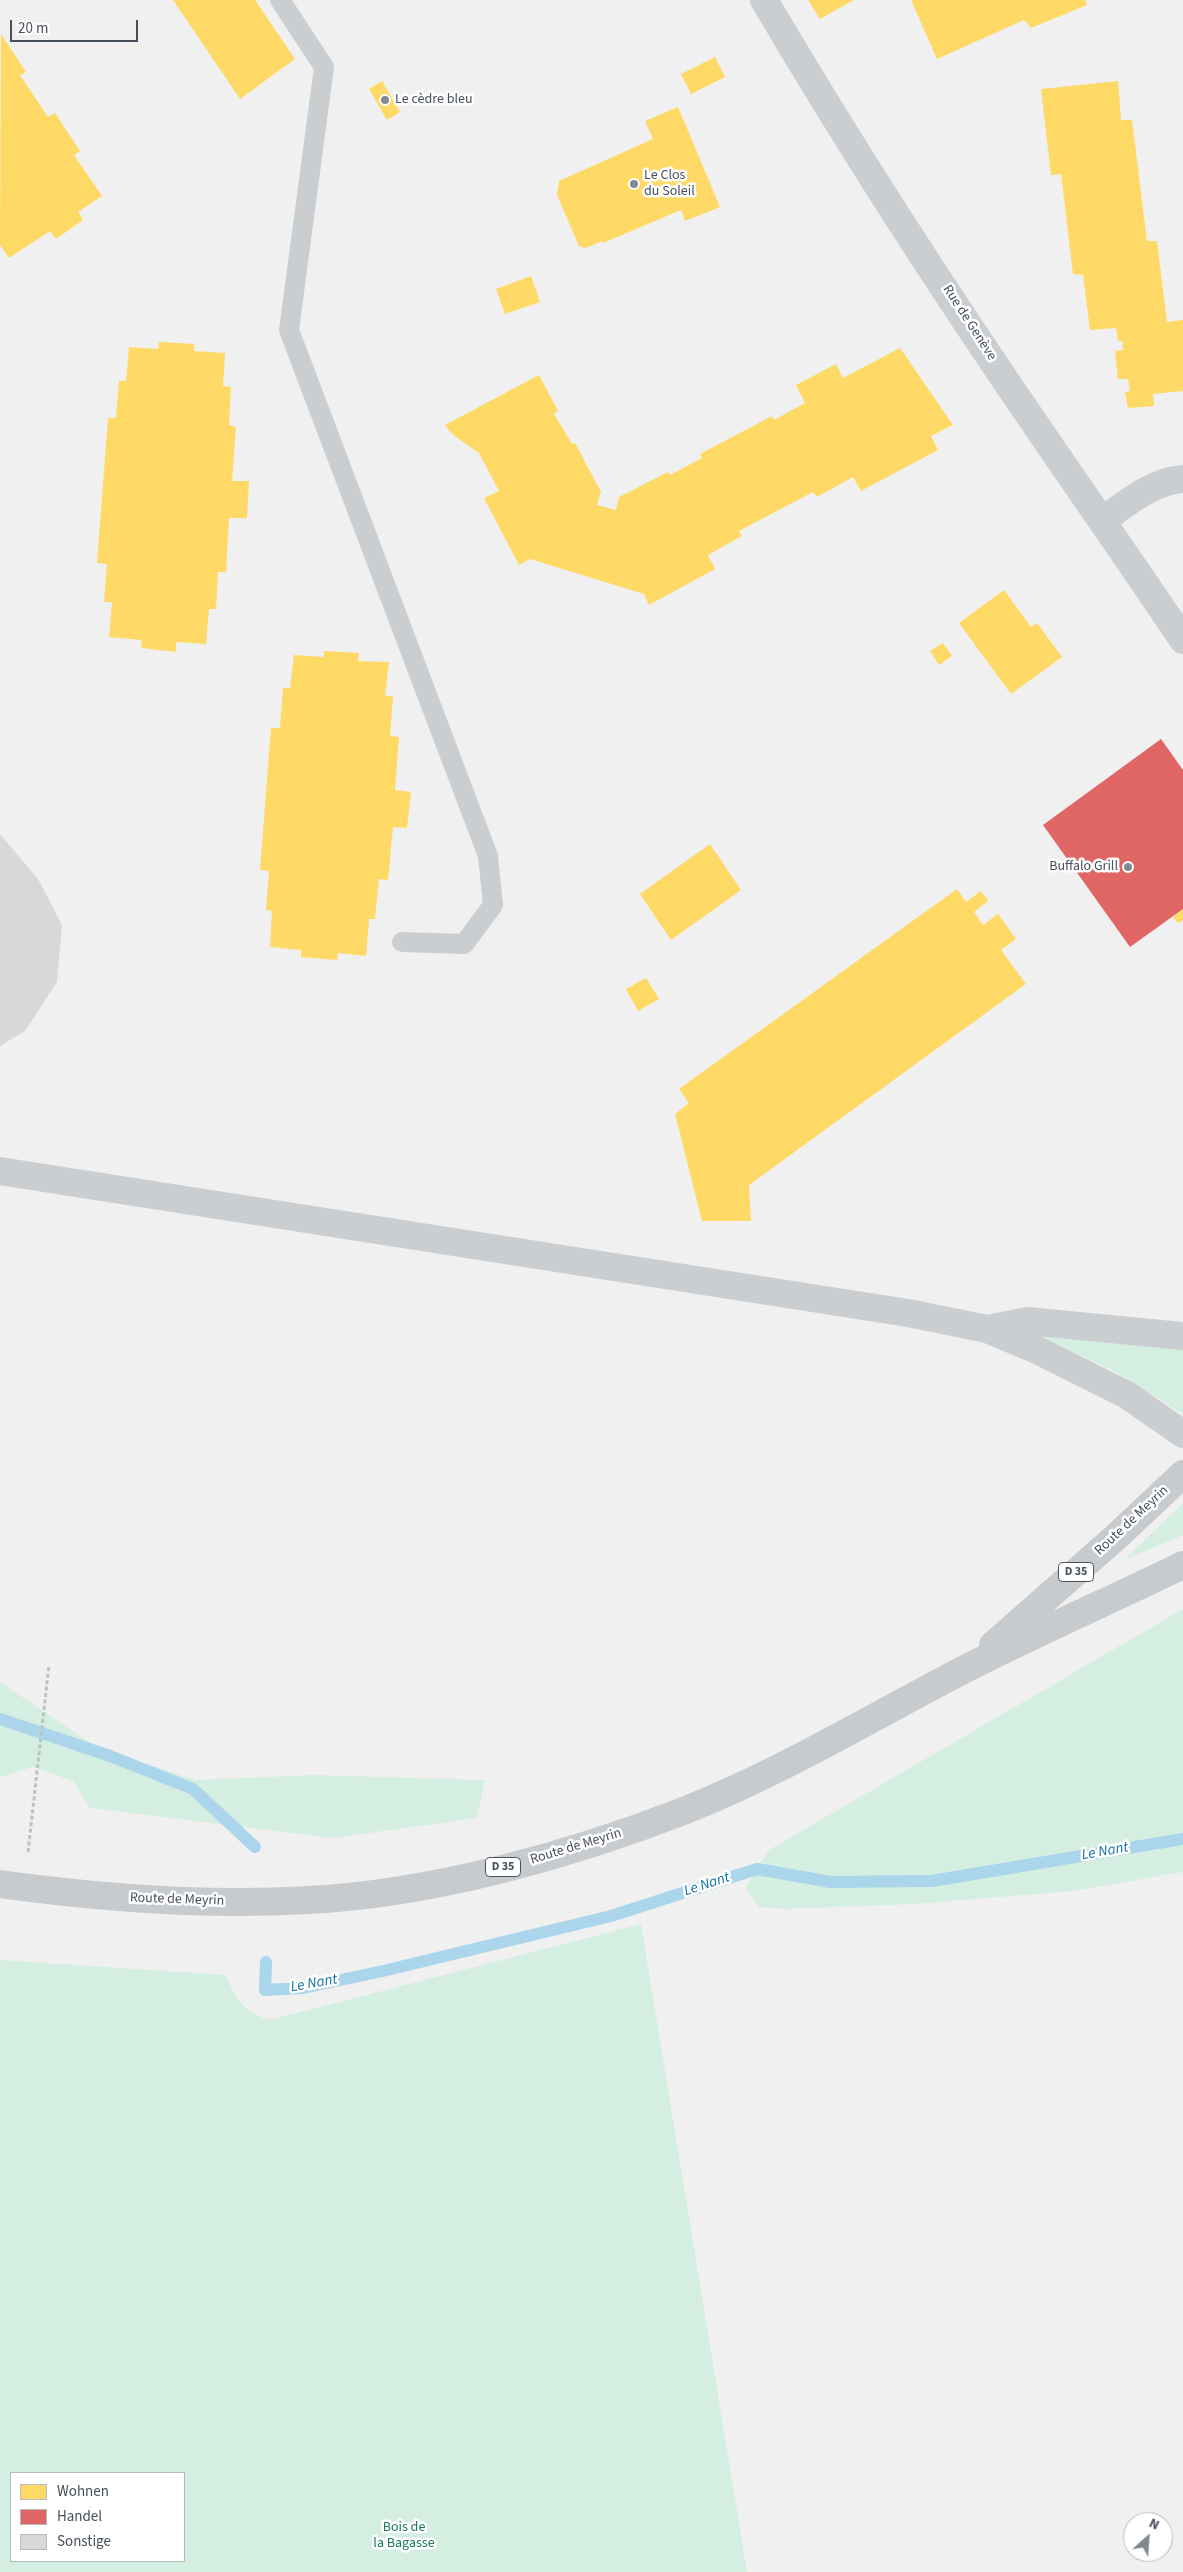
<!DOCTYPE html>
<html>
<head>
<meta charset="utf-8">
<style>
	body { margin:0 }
	#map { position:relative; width:1183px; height:2572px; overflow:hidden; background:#f0f0f0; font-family:"Source Sans 3",sans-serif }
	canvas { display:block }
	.legend { position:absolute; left:10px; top:2472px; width:175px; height:90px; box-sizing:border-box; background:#fff; border:1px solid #b6b9be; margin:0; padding:6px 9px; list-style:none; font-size:15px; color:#48505c }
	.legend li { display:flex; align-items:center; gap:10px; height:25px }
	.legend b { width:25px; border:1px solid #b6b9be }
	.north { position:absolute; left:1123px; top:2512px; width:50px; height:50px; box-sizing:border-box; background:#fff; border:1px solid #b6b9be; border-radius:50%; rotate:26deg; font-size:14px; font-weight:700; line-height:20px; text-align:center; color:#48505c }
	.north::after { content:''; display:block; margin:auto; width:18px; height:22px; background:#838890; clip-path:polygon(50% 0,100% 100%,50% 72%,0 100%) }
	.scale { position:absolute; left:10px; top:20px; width:128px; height:22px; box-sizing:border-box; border:2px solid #48505c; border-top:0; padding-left:6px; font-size:15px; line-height:18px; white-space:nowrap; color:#48505c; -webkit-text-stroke:4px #fff; paint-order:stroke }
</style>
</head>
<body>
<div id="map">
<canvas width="1183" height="2572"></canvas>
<ul class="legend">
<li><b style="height:14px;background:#ffd966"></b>Wohnen</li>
<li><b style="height:14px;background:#e06666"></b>Handel</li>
<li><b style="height:14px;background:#d7d8da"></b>Sonstige</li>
</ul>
<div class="north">N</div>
<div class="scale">20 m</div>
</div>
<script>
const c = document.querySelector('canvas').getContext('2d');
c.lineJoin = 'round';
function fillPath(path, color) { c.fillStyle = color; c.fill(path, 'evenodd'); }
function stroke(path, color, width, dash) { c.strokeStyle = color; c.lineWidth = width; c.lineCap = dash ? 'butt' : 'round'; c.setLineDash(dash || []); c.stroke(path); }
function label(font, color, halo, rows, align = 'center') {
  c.font = font + ' "Source Sans 3",sans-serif'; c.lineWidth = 5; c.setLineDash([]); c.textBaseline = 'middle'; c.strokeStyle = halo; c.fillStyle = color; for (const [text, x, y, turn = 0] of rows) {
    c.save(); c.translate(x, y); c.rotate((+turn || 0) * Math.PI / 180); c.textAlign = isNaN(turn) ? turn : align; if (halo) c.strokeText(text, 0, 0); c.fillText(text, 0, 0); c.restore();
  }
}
const green = new Path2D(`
	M1035 1334 1183 1349V1414L1116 1372Z
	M1183 1503V1535L1127 1559V1557Z
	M1183 1609V1872L1073 1891 914 1904 785 1909 759 1907 745 1888 769 1850Z
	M0 1682 98 1748 196 1780 313 1775 485 1780 477 1818 333 1838 90 1808 73 1781 33 1767 0 1777Z
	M641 1924 747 2572H0V1960L226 1975C238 2002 241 2010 270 2020ZM11 2473H184V2561H11Z`);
const homes = new Path2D(`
	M173 0H255L295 59 240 99Z
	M808 0H854L820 19Z
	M911 0H1085L1087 5 1031 28 1024 20 937 59Z
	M1 34 26 72 20 75 48 117 55 113 80 151 74 155 102 196 78 212 83 220 56 239 50 231 9 258 0 245Z
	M715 57 725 77 691 94 681 74Z
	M382 81 400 112 387 120 369 89Z
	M1118 81 1121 120H1132L1147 241H1157L1167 322 1183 320V391L1153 394 1154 406 1128 408 1125 392 1130 391 1128 379H1118L1115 351 1123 350 1122 341H1118L1116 328 1090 330 1083 275 1073 274 1061 174 1051 175 1041 89Z
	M678 107 720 207 685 221 681 210 603 243 602 241 586 248 579 246 557 195 559 181 653 139 645 121Z
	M531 276 540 302 505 314 496 289Z
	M159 342 194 344V351L225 353 223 386 231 387 229 425 236 427 232 481H249L247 518H229L226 572H218L216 609H209L206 644 176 642V652L142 648 141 640 109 637 112 602H104L107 564 97 563 108 418H116L119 381H126L129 347 158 349Z
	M900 348 953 425 931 436 938 450 861 491 853 477 817 497 813 492 739 531 742 536 708 555 715 569 649 605 644 594 530 559 519 565 484 498 499 491 479 453 453 435 445 425 539 375 558 411 554 414 572 444 575 443 601 492 597 505 616 510 619 497 668 472 670 475 702 458 700 454 772 416 774 420 805 403 796 385 836 364 843 378Z
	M1004 590 1031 627 1037 623 1062 657 1011 694 959 623Z
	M943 643 952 656 939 665 930 651Z
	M324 651 359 653 358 661 389 662 385 696H393L390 736 399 737 395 790 411 792 407 828 393 827 388 880 379 879 375 919H369L366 956 338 953 337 960 301 957V950L270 947 272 911 266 910 269 871 260 870 271 728H280L283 688H290L294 655 324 657Z
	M710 844 741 890 671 940 640 894Z
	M957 889 966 902 981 891 988 901 974 912 983 925 998 914 1016 939 1001 950 1026 984 749 1185 751 1221H702L675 1114 689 1103 679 1089Z
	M1183 909V920L1178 923 1173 917Z
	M646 978 659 999 638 1011 626 989Z`);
const shops = new Path2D(`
	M1161 739 1183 770V909L1130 947 1043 825Z`);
const stream = new Path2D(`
	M0 1719 110 1756 193 1789 255 1847
	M266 1962 265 1990 303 1988 383 1971 611 1916 757 1869 830 1882 932 1881 1183 1839`);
const building = new Path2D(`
	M0 834 38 879 62 925 57 982 25 1031 0 1046Z`);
const path = new Path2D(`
	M28 1852 49 1665`);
const service = new Path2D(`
	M280 0 324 67 289 330 488 856 493 905 464 944 402 942`);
const minor = new Path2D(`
	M1103 520C1127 503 1153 481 1183 479
	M0 1171 908 1313 987 1329
	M1183 1336 1028 1321 987 1329 1037 1350 1127 1395 1183 1434`);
const tertiary = new Path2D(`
	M764 0C851 148 945 293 1042 434 1089 503 1137 571 1183 640`);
const primary = new Path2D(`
	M993 1645 1116 1537 1183 1474
	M0 1884C102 1898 204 1906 308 1900 431 1894 571 1855 686 1810 784 1771 874 1716 967 1668 1038 1632 1111 1600 1183 1565`);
const markers = [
	[385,100,5,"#838890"],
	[634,184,5,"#838890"],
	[1128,867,5,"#838890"]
];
const shields = [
	[1076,1572,35],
	[503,1867,35]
];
const shieldNames = [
	["D 35",1076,1572],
	["D 35",503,1867]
];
const poiNames = [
	["Le cèdre bleu",395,100],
	["Le Clos",644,176],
	["du Soleil",644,192],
	["Buffalo Grill",1118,867,"right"]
];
const streetNames = [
	["Rue de Genève",969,323,57],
	["Route de Meyrin",1132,1521,-43],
	["Route de Meyrin",576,1847,-17],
	["Route de Meyrin",177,1900,2]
];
const parkNames = [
	["Bois de",404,2528],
	["la Bagasse",404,2544]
];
const waterNames = [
	["Le Nant",1105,1852,-10],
	["Le Nant",707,1885,-18],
	["Le Nant",314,1984,-10]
];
fillPath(green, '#d5eee2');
fillPath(homes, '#ffd966');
fillPath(shops, '#e06666');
stroke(stream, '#abd5ea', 12);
fillPath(building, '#d7d8da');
stroke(path, '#b9c4c2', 3, [4, 2.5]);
stroke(service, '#cbced1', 20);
stroke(minor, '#cbced1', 28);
stroke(tertiary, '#cbced1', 28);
stroke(primary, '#c8cbce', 28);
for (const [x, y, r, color] of markers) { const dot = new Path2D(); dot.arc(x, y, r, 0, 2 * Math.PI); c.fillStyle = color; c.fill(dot); stroke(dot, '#fff', 2); }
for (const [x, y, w] of shields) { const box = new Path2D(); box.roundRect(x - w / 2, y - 9.5, w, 19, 4); c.fillStyle = '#fff'; c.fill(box); stroke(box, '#48505c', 1); }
label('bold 12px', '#48505c', null, shieldNames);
label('14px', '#48505c', '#fff', poiNames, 'left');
label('14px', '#48505c', '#fff', streetNames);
label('14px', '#1b7a57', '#fff', parkNames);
label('italic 15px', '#1272a4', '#fff', waterNames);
</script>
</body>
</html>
